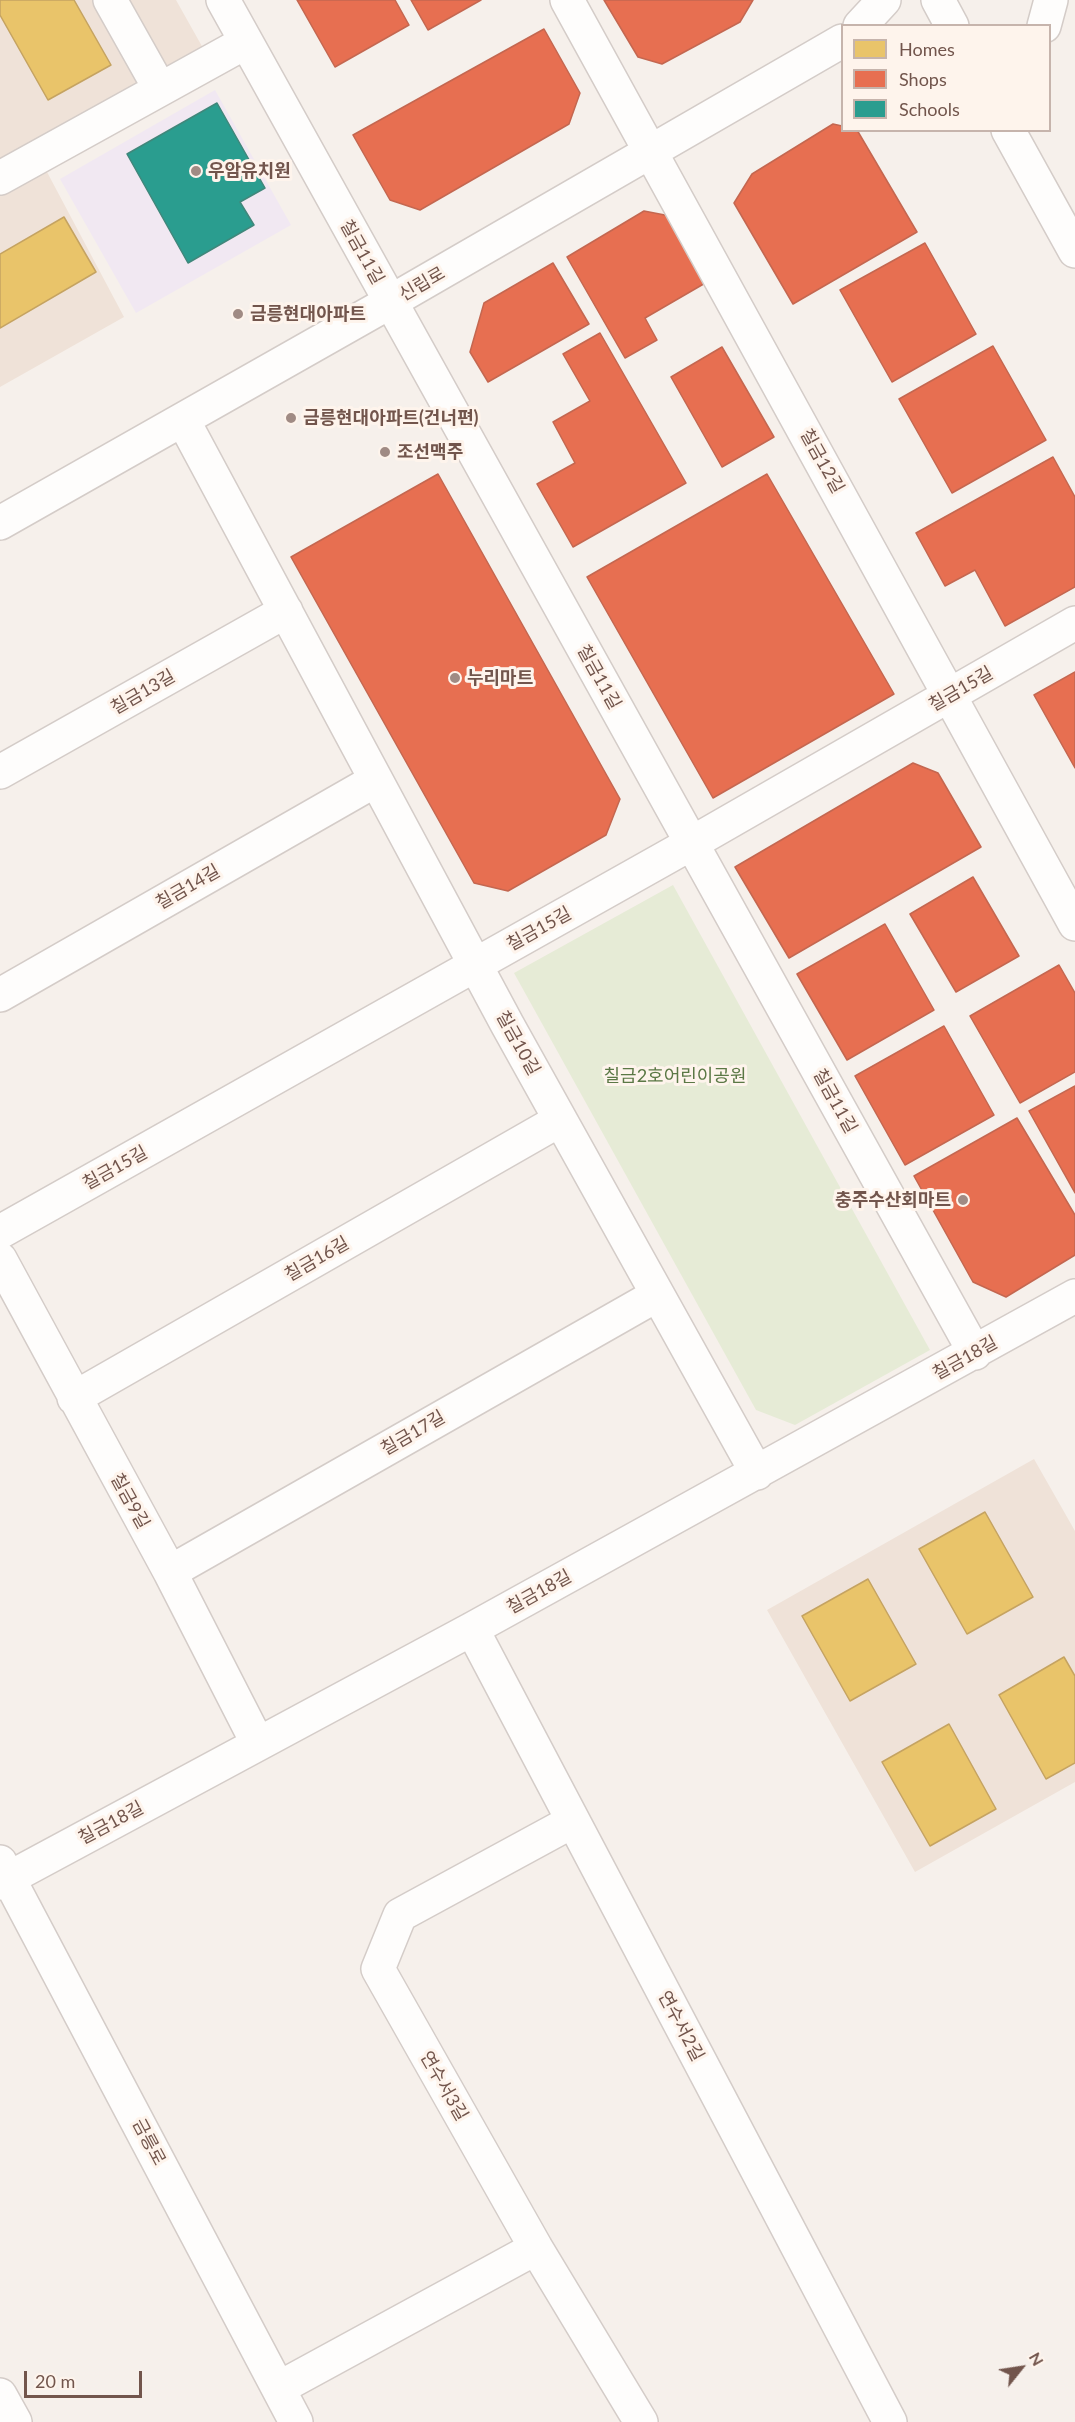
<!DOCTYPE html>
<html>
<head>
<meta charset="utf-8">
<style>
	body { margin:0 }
	#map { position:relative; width:1075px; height:2422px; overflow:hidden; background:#f6f0eb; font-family:Lato,sans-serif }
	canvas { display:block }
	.legend { position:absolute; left:841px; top:24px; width:210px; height:108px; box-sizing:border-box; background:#fef4ec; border:2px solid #c6b4ac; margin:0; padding:8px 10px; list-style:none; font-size:18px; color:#72554c }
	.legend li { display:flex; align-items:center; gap:12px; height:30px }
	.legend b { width:30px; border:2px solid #c6b4ac }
	.north { position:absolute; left:991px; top:2338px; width:60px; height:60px; -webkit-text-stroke:4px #fef4ec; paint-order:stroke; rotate:60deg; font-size:16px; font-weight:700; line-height:24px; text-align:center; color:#72554c }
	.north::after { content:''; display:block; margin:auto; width:21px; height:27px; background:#72554c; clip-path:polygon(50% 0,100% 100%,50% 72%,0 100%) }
	.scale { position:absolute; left:24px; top:2371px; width:118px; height:27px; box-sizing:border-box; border:3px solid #72554c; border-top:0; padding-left:8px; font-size:18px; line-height:21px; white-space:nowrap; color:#72554c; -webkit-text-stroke:4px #fef4ec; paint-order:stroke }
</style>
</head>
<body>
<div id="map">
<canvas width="1075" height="2422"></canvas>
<ul class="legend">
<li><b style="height:16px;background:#e9c46a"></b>Homes</li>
<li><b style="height:16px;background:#e76f51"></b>Shops</li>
<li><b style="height:16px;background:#2a9d8f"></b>Schools</li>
</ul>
<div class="north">N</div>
<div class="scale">20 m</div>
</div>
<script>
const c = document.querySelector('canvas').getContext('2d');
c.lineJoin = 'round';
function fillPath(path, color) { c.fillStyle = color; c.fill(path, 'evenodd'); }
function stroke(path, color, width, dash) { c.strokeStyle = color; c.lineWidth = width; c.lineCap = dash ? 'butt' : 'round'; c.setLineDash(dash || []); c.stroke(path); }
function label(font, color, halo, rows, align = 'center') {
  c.font = font + ' Lato,"Noto Sans KR",sans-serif'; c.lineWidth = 6; c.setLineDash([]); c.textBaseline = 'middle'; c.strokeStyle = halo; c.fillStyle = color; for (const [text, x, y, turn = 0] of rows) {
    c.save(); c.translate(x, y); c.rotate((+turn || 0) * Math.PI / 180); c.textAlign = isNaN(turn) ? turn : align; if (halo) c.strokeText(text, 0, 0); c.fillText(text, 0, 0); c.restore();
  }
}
const residential = new Path2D(`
	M0 0H176L217 73 47 172 124 317 0 387Z
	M1034 1459 1075 1531V1782L915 1872 767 1610Z`);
const education = new Path2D(`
	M215 90 291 225 136 313 60 179Z`);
const green = new Path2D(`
	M673 885 930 1350 795 1425 756 1410 514 973Z`);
const homes = new Path2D(`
	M0 0H74L111 65 48 100 0 15Z
	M64 217 96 272 0 328V254Z
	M985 1512 1033 1597 967 1634 919 1549Z
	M868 1579 916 1664 850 1701 802 1616Z
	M1064 1657 1075 1676V1763L1046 1779 999 1695Z
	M949 1724 996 1809 930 1846 882 1762Z`);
const shops = new Path2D(`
	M297 0H395L409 25 335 67Z
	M411 0H481L428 30Z
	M604 0H753L740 22 662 64 638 57Z
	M544 29 580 93 569 124 420 210 390 200 353 135Z
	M833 124 842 126V130H857L917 232 793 304 734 203 752 174Z
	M644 211 670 216 707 282 645 318 657 340 625 358 567 257Z
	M925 243 976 334 892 382 840 290Z
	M553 263 589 324 488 382 470 352 484 303Z
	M600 333 686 483 573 547 537 484 575 463 553 422 590 401 563 354Z
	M993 346 1046 440 952 493 899 399Z
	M722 347 774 437 722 467 671 377Z
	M1053 457 1075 497V587L1005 626 975 570 945 586 916 533Z
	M438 474 620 799 606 835 508 891 474 883 291 557Z
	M767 474 894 694 713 798 587 577Z
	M1075 672V768L1034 695Z
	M913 763 938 773 981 847 789 958 735 867Z
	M973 877 1019 956 956 992 910 914Z
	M885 924 934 1010 847 1060 797 974Z
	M1059 965 1075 993V1072L1020 1103 970 1016Z
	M944 1026 994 1115 905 1165 855 1076Z
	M1075 1086V1193L1029 1111Z
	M1017 1118 1075 1215V1255L1006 1297 973 1282 914 1176Z`);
const schools = new Path2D(`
	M217 103 265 188 240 202 254 225 188 263 127 154Z`);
const minor = new Path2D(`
	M110 0 160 89
	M223 0 975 1353
	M567 0 1075 924
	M938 0 952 26
	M860 26 884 0
	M1044 26 1051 0
	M1008 130 1075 251
	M0 178 246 42
	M183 420 507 1024 757 1473
	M0 523 390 302 842 41
	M0 772 286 611
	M0 995 376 780
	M0 1232 692 843 1075 623
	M0 1259 170 1572 258 1744
	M74 1398 560 1120
	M170 1572 657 1295
	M472 1629 890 2422
	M573 1821 400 1915 378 1969 536 2248 641 2422
	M0 1862 296 2422
	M0 1883 472 1629 1075 1296
	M279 2388 536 2248
	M0 2395 15 2422`);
const markers = [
	[196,171,6,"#a08b84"],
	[238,314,6,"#a08b84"],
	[291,418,6,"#a08b84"],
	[385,452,6,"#a08b84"],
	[455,678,6,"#a08b84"],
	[963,1200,6,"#a08b84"]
];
const poiNames = [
	["우암유치원",208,171],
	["금릉현대아파트",250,314],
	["금릉현대아파트(건너편)",303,418],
	["조선맥주",397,452],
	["누리마트",467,678],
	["충주수산회마트",951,1200,"right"]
];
const streetNames = [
	["칠금11길",362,252,61],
	["신립로",422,284,-30],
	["칠금12길",822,461,61],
	["칠금11길",599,677,61],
	["칠금15길",961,689,-30],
	["칠금13길",143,692,-30],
	["칠금14길",188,887,-30],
	["칠금15길",539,929,-29],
	["칠금10길",518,1043,61],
	["칠금11길",835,1101,61],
	["칠금15길",115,1168,-29],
	["칠금16길",317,1259,-30],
	["칠금18길",965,1358,-29],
	["칠금17길",413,1433,-30],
	["칠금9길",130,1501,61],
	["칠금18길",539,1592,-29],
	["칠금18길",111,1823,-28],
	["연수서2길",681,2026,62],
	["연수서3길",444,2086,60],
	["금릉로",149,2142,62]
];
const parkNames = [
	["칠금2호어린이공원",675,1076]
];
fillPath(residential, '#efe2d8');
fillPath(education, '#f1e8f2');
fillPath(green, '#e6ebd6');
fillPath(homes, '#e9c46a');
stroke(homes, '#c5a361', 1.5);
fillPath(shops, '#e76f51');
stroke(shops, '#c46750', 1.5);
fillPath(schools, '#2a9d8f');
stroke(schools, '#40877b', 1.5);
stroke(minor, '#d4ccc8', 36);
stroke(minor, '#fefdfc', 33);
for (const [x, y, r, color] of markers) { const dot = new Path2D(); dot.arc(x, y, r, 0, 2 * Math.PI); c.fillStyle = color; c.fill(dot); stroke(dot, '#fef4ec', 2); }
label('bold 18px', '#72554c', '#fef4ec', poiNames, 'left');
label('18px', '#72554c', '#fef4ec', streetNames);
label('18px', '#5b7845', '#fef4ec', parkNames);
</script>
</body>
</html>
